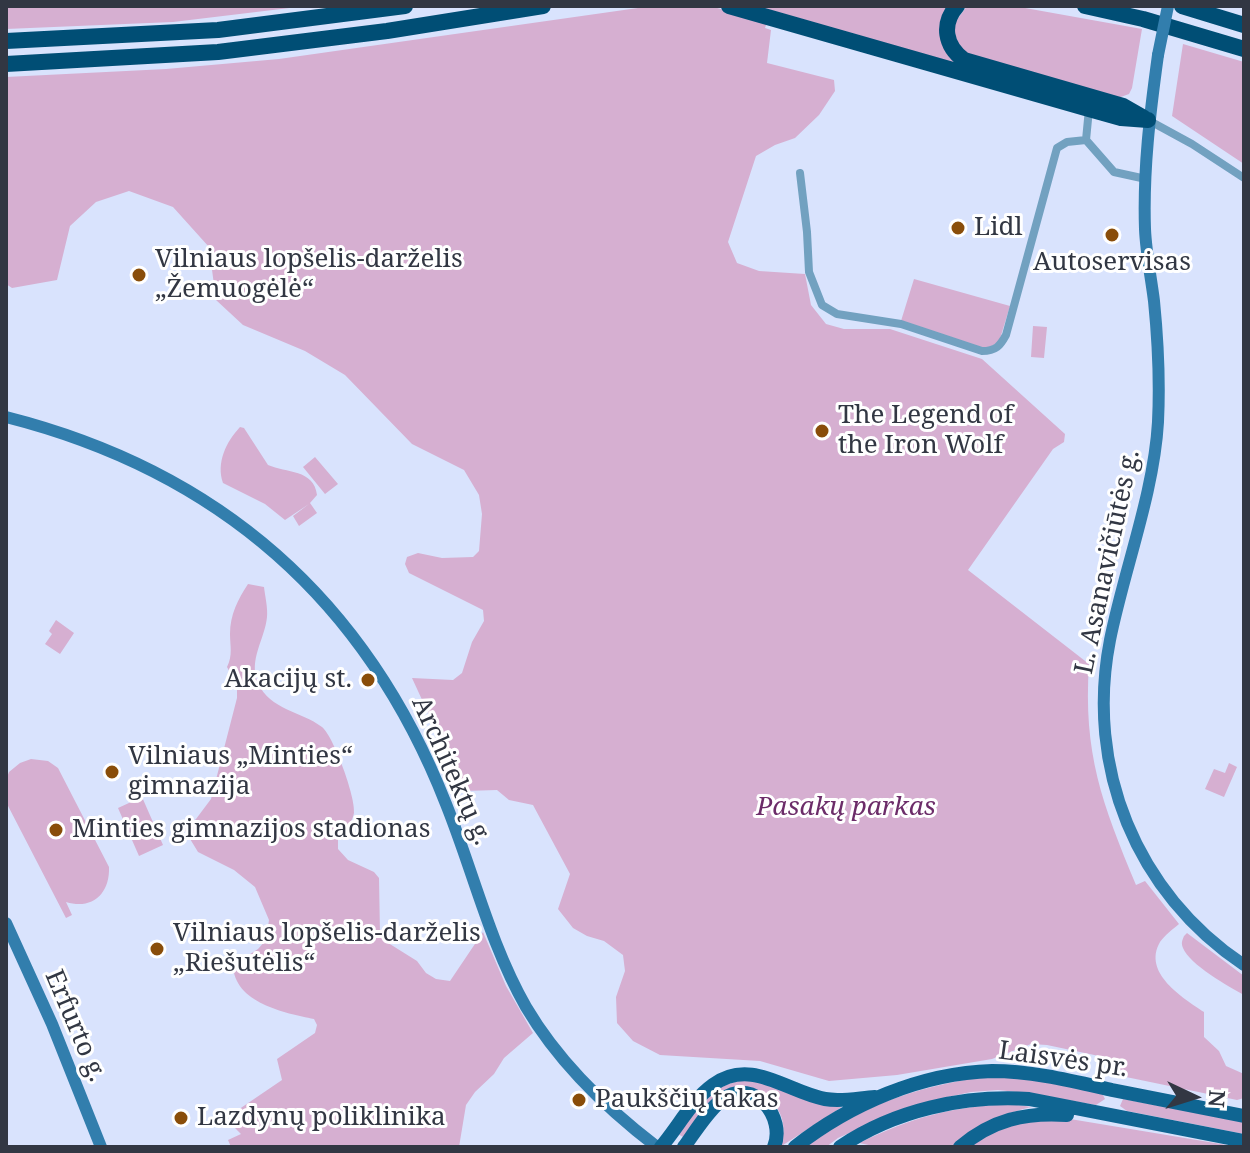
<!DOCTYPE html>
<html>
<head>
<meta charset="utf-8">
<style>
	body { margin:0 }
	#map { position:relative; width:1250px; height:1153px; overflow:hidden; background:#d9e3fd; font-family:"Noto Serif",serif }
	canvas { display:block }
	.frame { position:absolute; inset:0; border:8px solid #323743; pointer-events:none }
	.north { position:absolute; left:1154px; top:1057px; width:80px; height:80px; -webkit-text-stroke:6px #fff; paint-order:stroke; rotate:94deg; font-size:22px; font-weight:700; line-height:32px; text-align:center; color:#323743 }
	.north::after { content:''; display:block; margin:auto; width:28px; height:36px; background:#323743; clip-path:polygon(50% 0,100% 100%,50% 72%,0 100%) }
</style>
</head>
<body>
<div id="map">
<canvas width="1250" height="1153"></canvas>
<div class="frame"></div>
<div class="north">N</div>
</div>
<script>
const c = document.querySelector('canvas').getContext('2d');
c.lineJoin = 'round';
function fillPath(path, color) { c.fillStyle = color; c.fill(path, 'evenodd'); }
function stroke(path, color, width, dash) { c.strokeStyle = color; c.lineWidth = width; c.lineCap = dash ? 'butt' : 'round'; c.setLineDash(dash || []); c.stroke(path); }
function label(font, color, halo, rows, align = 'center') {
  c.font = font + ' "Noto Serif",serif'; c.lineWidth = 6; c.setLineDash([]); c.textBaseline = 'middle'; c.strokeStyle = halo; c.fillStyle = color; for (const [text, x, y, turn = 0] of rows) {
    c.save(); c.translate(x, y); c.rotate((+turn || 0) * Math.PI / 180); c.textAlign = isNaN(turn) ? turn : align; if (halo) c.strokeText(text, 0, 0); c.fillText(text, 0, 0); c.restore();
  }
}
const green = new Path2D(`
	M6 6H306L173 22 6 29Z
	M652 6H710L767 22 765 28 771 30 767 63 834 80 835 91 819 115 795 138 775 145 756 156 728 242 737 263 759 271 805 274 811 305 826 324 844 329H890L982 359 1065 434 1064 442 1053 449 968 570 1089 664C1083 754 1102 803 1136 885L1145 881 1179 924C1173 929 1165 935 1160 942 1142 973 1183 998 1204 1012V1037L1219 1051 1226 1066 1244 1074V1098L1237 1100 1126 1077 1114 1062 1099 1056 1047 1045 1031 1044 992 1059 897 1075 829 1081 760 1061 660 1055 633 1041 617 1023 616 997 625 971 623 955 604 941 587 936 573 928 558 909 570 874 533 805 509 800 497 790 464 791 412 678 453 680 462 673 472 642 484 621 483 610 409 573 405 564 407 557 418 553 442 558 473 557 479 551 482 514 479 495 464 470 412 444 345 375 305 351 243 325 216 300 209 247 173 207 129 191 96 202 70 226 57 280 12 288 6 284V77L166 69 279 59Z
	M747 6H950L958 66Z
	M967 6H1014L1142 29 1132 88 1129 94 1118 98 970 56 958 46 953 25Z
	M1183 44 1244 62V164L1172 116Z
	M914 279 1010 306 999 342 986 349 901 321Z
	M1033 326 1047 327 1044 358 1031 357Z
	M240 427 244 428 268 465C286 473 314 469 317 495L310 503 317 513 299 526 293 516 309 504 285 520 265 504 223 483C216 463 226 442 240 427Z
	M315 457 338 484 325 494 303 467Z
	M248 584 264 587C265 596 268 608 267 617 265 639 248 660 258 683 270 710 301 711 322 727 334 737 356 798 354 813 352 823 345 831 338 839V849L348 860 374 872 379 878 380 934 385 941 417 961 426 973 436 979 450 981 483 932 506 986 533 1033 504 1058 494 1074 475 1092 466 1105 459 1147H231L228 1140 241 1134 229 1122V1116L282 1080 277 1059 315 1033 317 1025 314 1019C285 1013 234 1003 233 965L258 949 266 940 269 920 255 887 234 870 198 852 184 829 196 819 211 799 237 698V685L227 667C233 655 230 646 230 634 230 615 238 599 248 584Z
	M56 620 74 633 60 654 45 644 52 634 49 631Z
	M31 759 48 761 58 768 109 867C110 894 92 910 66 902L72 915 66 918 6 802V780L9 772 20 763Z
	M1229 763 1237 767 1224 797 1205 789 1214 769 1225 773Z
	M142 797 163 845 139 856 118 808Z
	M1187 933 1244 976V995C1229 987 1189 964 1183 948 1181 943 1182 941 1184 936Z
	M982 1077 1038 1079 1102 1093 1105 1099 1096 1105 1026 1093 998 1090 971 1092 934 1100 899 1111 838 1138 826 1147H804C856 1107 917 1087 982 1077Z
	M748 1079 842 1107 780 1147C791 1119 775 1095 747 1089L683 1137 678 1134C701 1105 710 1085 748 1079Z
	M1123 1099 1244 1122V1134L1127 1111 1120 1106Z
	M1009 1104 1032 1107C1001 1114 975 1125 952 1147H878L859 1143C914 1117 949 1107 1009 1104Z
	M1058 1117 1239 1147H967L1001 1125Z`);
const street = new Path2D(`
	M1089 109 1086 140 1114 172 1146 179
	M1148 120 1192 144 1244 178
	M800 173 807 232 809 272 822 305 837 314 901 324 982 351C996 351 1000 346 1006 335L1057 148 1067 142 1086 140`);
const secondary = new Path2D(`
	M1158 55C1150 113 1143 170 1145 229 1146 253 1151 277 1154 301 1158 341 1160 381 1158 422 1154 493 1124 570 1110 640 1085 767 1136 893 1244 965
	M6 417C219 471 366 600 446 804 473 871 490 944 526 1007 559 1063 606 1108 657 1147
	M6 923 52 1024 101 1147`);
const primary = new Path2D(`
	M661 1147C678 1127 692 1100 713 1085 751 1057 787 1092 825 1099 841 1102 859 1098 875 1097
	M684 1147C695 1132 708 1110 723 1099 755 1077 786 1118 774 1147
	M795 1147C850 1104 921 1073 992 1071 1032 1071 1072 1081 1112 1090 1156 1099 1200 1107 1244 1116
	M840 1147C895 1110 963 1095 1029 1099L1244 1141
	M960 1147C992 1120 1025 1112 1067 1115`);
const highway = new Path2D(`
	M729 6 1089 109 1121 118 1148 120
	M957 6C941 24 945 46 964 60L1123 106 1144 118
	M1085 6 1143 19 1244 49
	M1182 6 1244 25
	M6 41 218 30 405 6
	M6 64 218 52 387 31 543 6`);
const secondaryBridge = new Path2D(`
	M1158 55 1168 6`);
const markers = [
	[958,228,8,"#894d0a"],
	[1112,235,8,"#894d0a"],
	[139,275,8,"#894d0a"],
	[822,431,8,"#894d0a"],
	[368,680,8,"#894d0a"],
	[112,772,8,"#894d0a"],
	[56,830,8,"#894d0a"],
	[157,949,8,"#894d0a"],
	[579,1100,8,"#894d0a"],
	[181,1118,8,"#894d0a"]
];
const poiNames = [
	["Lidl",974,228],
	["Vilniaus lopšelis-darželis",155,260],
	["„Žemuogėlė“",155,290],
	["Autoservisas",1112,263,"center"],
	["The Legend of",838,416],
	["the Iron Wolf",838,446],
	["Akacijų st.",352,680,"right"],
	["Vilniaus „Minties“",128,757],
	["gimnazija",128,787],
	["Minties gimnazijos stadionas",72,830],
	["Vilniaus lopšelis-darželis",173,934],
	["„Riešutėlis“",173,964],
	["Paukščių takas",595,1100],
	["Lazdynų poliklinika",197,1118]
];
const streetNames = [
	["L. Asanavičiūtės g.",1108,562,-78],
	["Architektų g.",451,771,66],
	["Erfurto g.",75,1026,67],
	["Laisvės pr.",1063,1060,8]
];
const parkNames = [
	["Pasakų parkas",846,808]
];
fillPath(green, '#d6afd1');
stroke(street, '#72a1c0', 8);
stroke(secondary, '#327ead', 12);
stroke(primary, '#0f6592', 14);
stroke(highway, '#004e75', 16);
stroke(secondaryBridge, '#327ead', 12);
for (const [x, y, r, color] of markers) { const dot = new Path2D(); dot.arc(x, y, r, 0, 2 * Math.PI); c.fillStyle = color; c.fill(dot); stroke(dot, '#fff', 3); }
label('26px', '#323743', '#fff', poiNames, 'left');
label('26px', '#323743', '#fff', streetNames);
label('italic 26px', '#6c2c69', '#fff', parkNames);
</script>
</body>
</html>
